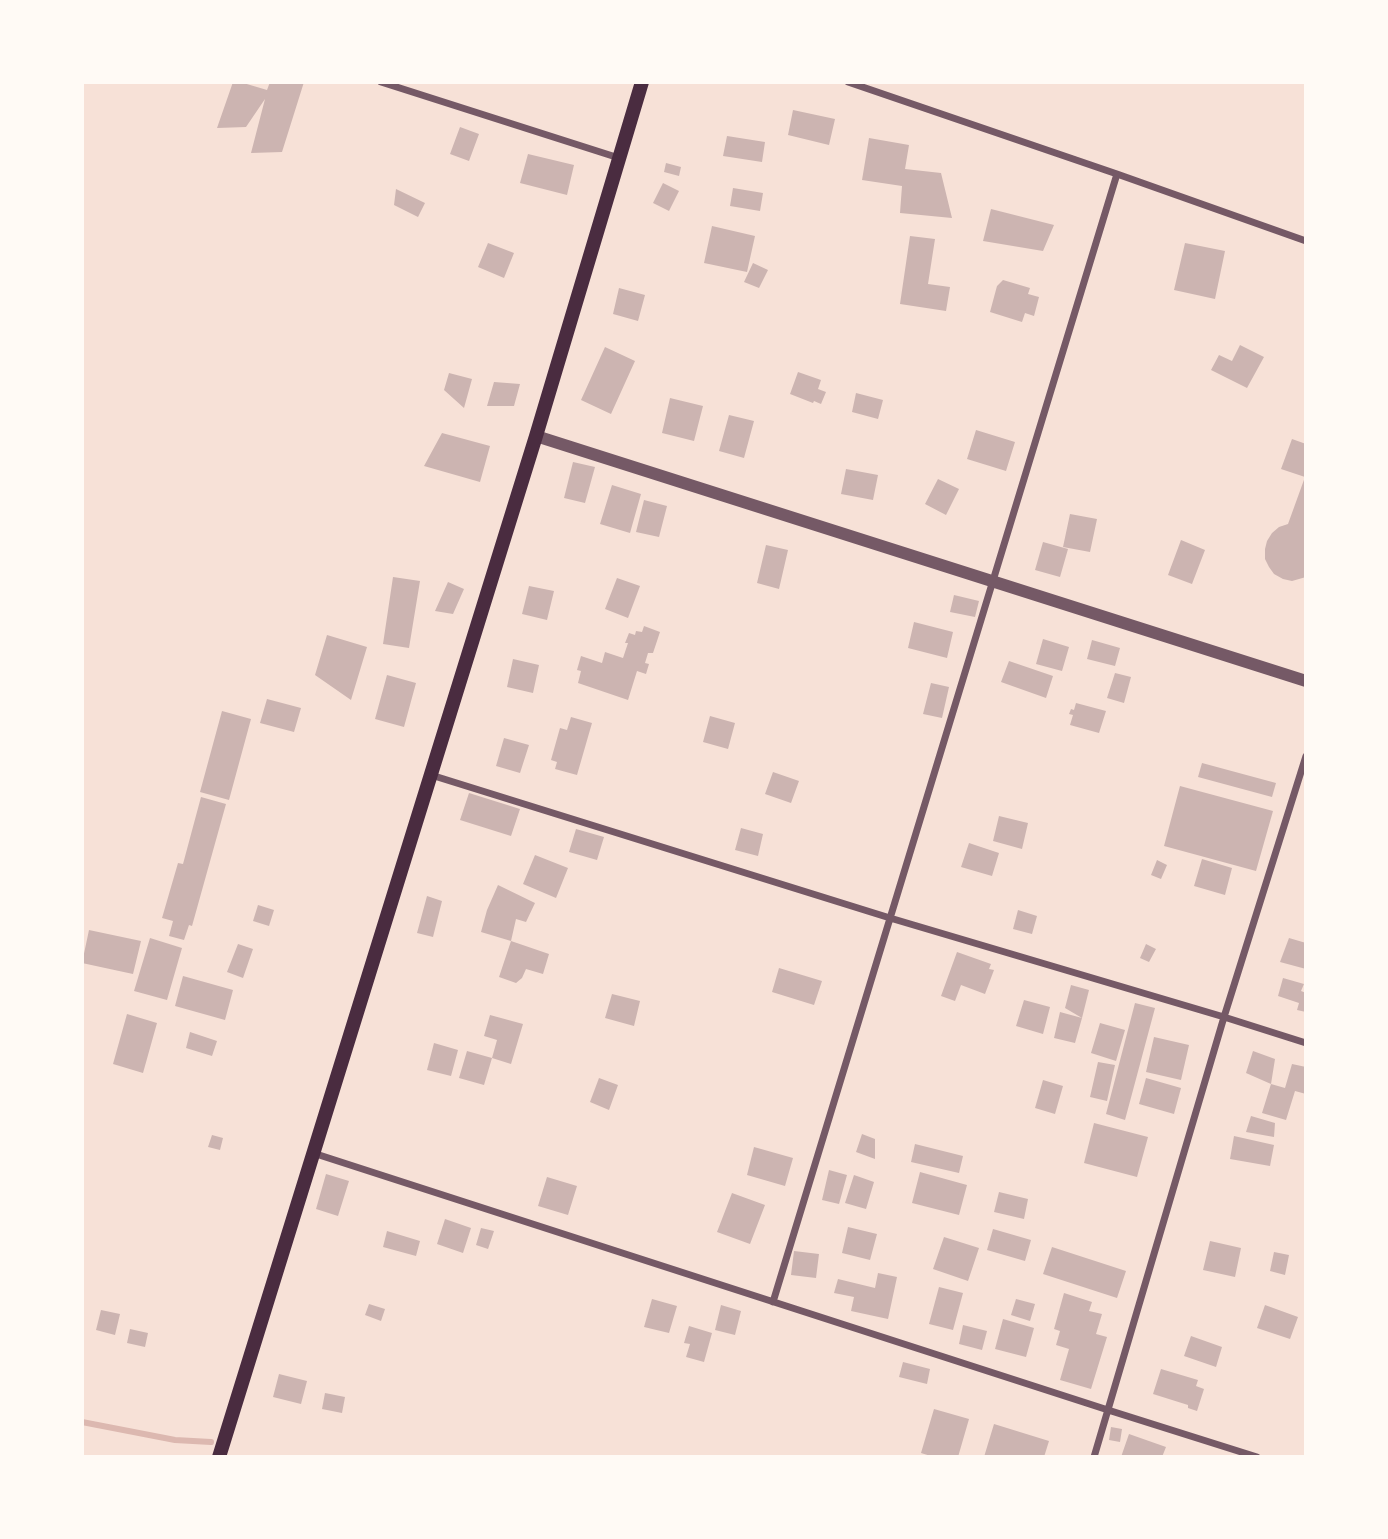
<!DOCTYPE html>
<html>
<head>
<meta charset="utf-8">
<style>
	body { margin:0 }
	#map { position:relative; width:1388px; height:1539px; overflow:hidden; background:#f7e1d7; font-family:"Fira Sans Condensed",sans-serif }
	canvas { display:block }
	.frame { position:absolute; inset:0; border:84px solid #fffaf5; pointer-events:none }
</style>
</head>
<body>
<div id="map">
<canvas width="1388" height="1539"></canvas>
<div class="frame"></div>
</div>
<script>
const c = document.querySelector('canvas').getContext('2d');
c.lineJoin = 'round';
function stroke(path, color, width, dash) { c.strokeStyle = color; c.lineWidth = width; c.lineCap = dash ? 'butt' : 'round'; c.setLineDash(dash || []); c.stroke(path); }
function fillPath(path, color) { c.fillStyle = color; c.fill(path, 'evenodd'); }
const stream = new Path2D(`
	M82 1422 175 1440 211 1442`);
const building = new Path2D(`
	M233 82H240L267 90 270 82H304L282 152 251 153 265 99 246 127 217 128Z
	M793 110 835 119 829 145 788 135Z
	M460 127 479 134 469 161 450 154Z
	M727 136 765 142 762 162 723 156Z
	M869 138 909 145 905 169 941 173 952 218 900 213 902 186 862 180Z
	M528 154 574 165 567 195 520 183Z
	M666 163 681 167 679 176 664 172Z
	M663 183 679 191 669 211 653 203Z
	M733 188 763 193 760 211 730 206Z
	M396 189 425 203 418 217 394 205Z
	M991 209 1054 225 1043 251 983 241Z
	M712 226 755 236 747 272 704 263Z
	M910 236 935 239 928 284 950 287 946 311 900 304Z
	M488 243 514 253 504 278 478 267Z
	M1185 243 1225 251 1215 299 1174 290Z
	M753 263 768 270 759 288 744 282Z
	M1003 280 1030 288 1028 294 1039 297 1034 316 1025 313 1022 322 990 312 997 286Z
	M619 288 645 295 638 321 613 314Z
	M1240 345 1264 357 1247 388 1211 370 1219 355 1232 361Z
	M605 347 635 361 611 414 581 400Z
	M798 372 821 380 818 389 826 392 821 404 814 401 813 403 790 394Z
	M449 373 472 379 464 408 444 390Z
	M494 382 520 384 514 406H487Z
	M856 393 883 400 878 419 852 412Z
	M670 398 703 406 694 441 662 433Z
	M729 415 754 421 744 458 719 451Z
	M976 430 1015 442 1006 471 967 459Z
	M442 433 490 446 480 482 424 466Z
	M1292 439 1306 444V577L1292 581 1283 579 1274 574 1269 567 1265 559V549L1267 541 1272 533 1279 527 1288 524 1305 477 1281 469Z
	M573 462 595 467 585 503 564 498Z
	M846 469 878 475 873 500 841 494Z
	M938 479 959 489 946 515 925 504Z
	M612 485 641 494 630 533 600 524Z
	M644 500 667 506 659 537 636 532Z
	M1070 514 1097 519 1090 552 1063 547Z
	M1181 540 1205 550 1192 584 1168 575Z
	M1043 542 1068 549 1060 577 1035 570Z
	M766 545 788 550 779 589 757 583Z
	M393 577 420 581 409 648 383 644Z
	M617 578 640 586 628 618 605 609Z
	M448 582 464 589 453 614 435 611Z
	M529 586 554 591 547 620 522 614Z
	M954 595 979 601 975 617 950 612Z
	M914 622 953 632 947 658 908 648Z
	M644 626 660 632 653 653H648L645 663 649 664 646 674 637 671 628 700 578 683 581 671 577 670 581 656 602 663 605 652 623 658 628 643H625L629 633 635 635 636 631 642 632Z
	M327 635 367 647 351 700 315 675Z
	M1043 639 1069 647 1062 671 1036 664Z
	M1092 640 1120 648 1115 666 1087 659Z
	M513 659 539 665 533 693 507 687Z
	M1009 661 1053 676 1046 698 1001 682Z
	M1115 673 1131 677 1124 703 1107 698Z
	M387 675 416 683 404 727 375 719Z
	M931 683 949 687 942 718 923 714Z
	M267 699 301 708 294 732 260 723Z
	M1076 703 1106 711 1099 733 1070 725 1073 715 1069 714 1071 709 1074 710Z
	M222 711 251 719 229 800 200 792Z
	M710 716 735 723 728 749 703 742Z
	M571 717 592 723 577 775 555 769 557 762 551 760 560 728 567 730Z
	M504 738 529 745 520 773 496 766Z
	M1202 763 1276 783 1272 797 1198 777Z
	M773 772 799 781 791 803 765 794Z
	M1180 786 1273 811 1256 871 1164 846Z
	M469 793 520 809 511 836 460 820Z
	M201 797 226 804 192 926 189 925 184 940 169 936 173 921 162 918 178 863 183 864Z
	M999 816 1028 823 1022 849 993 841Z
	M741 828 763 834 758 856 735 850Z
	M576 829 604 837 597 860 569 852Z
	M969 843 999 853 992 876 961 867Z
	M535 855 568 868 556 898 523 884Z
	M1202 859 1232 868 1225 895 1194 886Z
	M1157 860 1167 865 1161 879 1151 875Z
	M498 885 535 903 526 922 516 919 511 941 481 932 487 910Z
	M427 896 442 901 433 937 417 933Z
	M258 905 274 910 269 926 253 921Z
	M1018 910 1037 916 1032 934 1013 929Z
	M89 930 141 941 133 974 82 963Z
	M150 938 182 948 167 1000 134 991Z
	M1289 938 1306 943V969L1280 962Z
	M511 941 549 954 543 974 526 969 522 978 516 983 499 977Z
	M238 944 253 949 243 978 227 972Z
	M1146 944 1156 949 1149 962 1140 958Z
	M957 952 991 964 989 969 994 970 985 994 961 985 955 1001 941 996Z
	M779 968 822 981 814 1005 772 992Z
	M183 976 233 990 225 1020 175 1006Z
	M1283 978 1304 984 1301 991 1306 993V1012L1297 1010 1299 1003 1278 996Z
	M1071 985 1089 990 1082 1018 1075 1043 1054 1038 1060 1012 1082 1018 1065 1008Z
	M612 994 640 1001 634 1026 605 1018Z
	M1024 1000 1050 1007 1043 1034 1016 1026Z
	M1135 1003 1155 1008 1125 1120 1106 1114Z
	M127 1014 157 1023 143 1073 113 1064Z
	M490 1015 523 1024 511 1064 492 1058 484 1085 459 1078 467 1051 492 1058 497 1040 484 1036Z
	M1100 1023 1125 1030 1116 1061 1091 1053Z
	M190 1032 217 1041 212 1056 186 1048Z
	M1154 1037 1189 1045 1181 1080 1146 1072Z
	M434 1043 458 1050 451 1076 427 1070Z
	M1253 1051 1275 1059 1271 1084 1246 1073Z
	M1098 1062 1115 1065 1107 1101 1090 1097Z
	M1292 1064 1306 1067V1094L1295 1091 1286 1120 1262 1113 1271 1084 1285 1088Z
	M599 1078 618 1085 609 1110 590 1102Z
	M1146 1078 1181 1088 1174 1114 1139 1104Z
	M1043 1080 1063 1086 1055 1114 1035 1108Z
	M1251 1116 1275 1123 1274 1137 1246 1132Z
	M1094 1123 1148 1137 1137 1177 1084 1163Z
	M862 1134 875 1139V1159L856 1152Z
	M212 1135 223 1138 220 1150 208 1147Z
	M1234 1136 1274 1145 1270 1166 1230 1159Z
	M915 1144 963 1156 959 1173 911 1162Z
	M754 1147 793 1158 785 1186 747 1175Z
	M829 1170 847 1175 839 1204 822 1200Z
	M920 1172 967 1185 959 1215 912 1203Z
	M326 1174 349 1181 338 1216 316 1209Z
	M854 1175 874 1182 866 1209 845 1203Z
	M547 1177 577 1186 568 1215 538 1206Z
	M999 1192 1028 1199 1024 1219 994 1212Z
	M732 1193 765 1205 750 1244 717 1232Z
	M445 1219 471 1228 463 1253 437 1244Z
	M848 1227 877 1234 870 1260 842 1253Z
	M481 1228 494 1231 488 1249 476 1245Z
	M993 1229 1031 1240 1025 1261 987 1250Z
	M387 1231 420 1241 416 1256 383 1247Z
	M944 1237 979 1248 968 1281 933 1269Z
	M1210 1241 1241 1248 1235 1277 1203 1270Z
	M1052 1247 1126 1271 1117 1298 1043 1274Z
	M794 1251 819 1254 816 1278 791 1275Z
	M1274 1252 1289 1255 1285 1275 1270 1271Z
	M878 1273 897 1277 888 1319 851 1311 854 1297 834 1293 838 1279 875 1288Z
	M939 1287 963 1293 953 1330 929 1324Z
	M1064 1293 1092 1302 1089 1311 1102 1314 1096 1334 1107 1337 1091 1389 1060 1380 1069 1349 1056 1345 1060 1331 1054 1329Z
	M652 1299 677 1306 669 1333 644 1327Z
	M1016 1299 1035 1304 1030 1321 1011 1315Z
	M369 1304 385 1309 381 1321 365 1315Z
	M721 1305 741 1311 735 1335 715 1330Z
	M1265 1305 1298 1317 1290 1339 1257 1328Z
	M101 1310 120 1314 115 1335 96 1330Z
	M1003 1319 1034 1328 1026 1357 995 1349Z
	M963 1325 987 1331 982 1350 959 1344Z
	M689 1326 712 1333 704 1362 686 1357 690 1344 684 1343Z
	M130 1329 148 1333 145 1347 127 1343Z
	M1191 1336 1222 1347 1216 1367 1184 1356Z
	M903 1362 930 1369 927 1384 899 1377Z
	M1161 1369 1198 1380 1196 1386 1204 1389 1197 1411 1188 1408V1405L1153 1394Z
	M279 1374 307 1381 301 1404 273 1397Z
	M325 1393 345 1397 342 1413 322 1409Z
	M934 1409 969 1419 958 1457H934L921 1453Z
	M994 1424 1049 1441 1044 1457H984Z
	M1111 1427 1122 1429 1120 1442 1109 1440Z
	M1129 1434 1166 1447 1162 1457H1121Z`);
const minor = new Path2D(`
	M381 82 619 158
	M848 82 1117 174 1306 241
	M431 775 890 918 1224 1017 1306 1043
	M313 1153 1108 1410 1257 1457
	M773 1302 1117 174
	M1094 1457 1224 1017 1306 756`);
const tertiary = new Path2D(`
	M536 436 1306 681`);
const secondary = new Path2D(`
	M219 1457 536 436 642 82`);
stroke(stream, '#dcb8b0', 6);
fillPath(building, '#ccb4b1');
stroke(minor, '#755966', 7);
stroke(tertiary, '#755966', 12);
stroke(secondary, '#4a2c40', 14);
</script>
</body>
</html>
